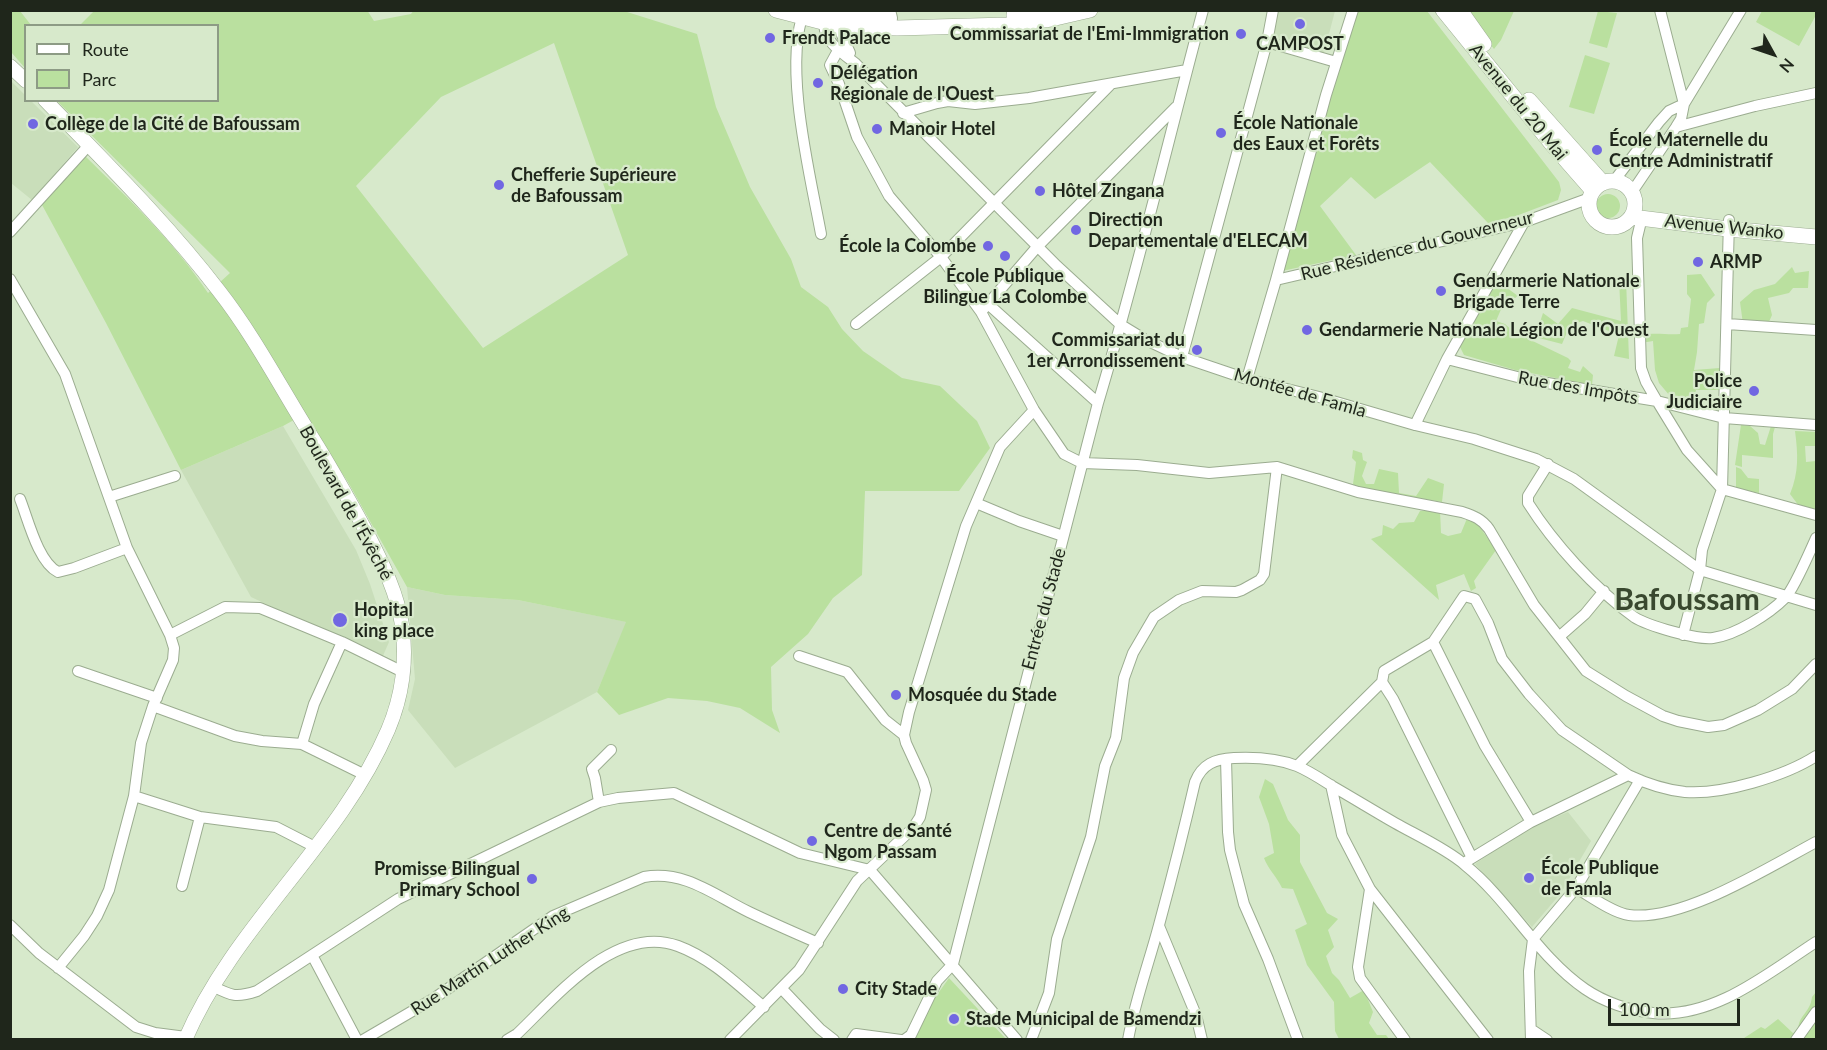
<!DOCTYPE html>
<html>
<head>
<meta charset="utf-8">
<style>
	body { margin:0 }
	#map { position:relative; width:1827px; height:1050px; overflow:hidden; background:#d7e9cb; font-family:Lato,sans-serif }
	canvas { display:block }
	.frame { position:absolute; inset:0; border:12px solid #1f261b; pointer-events:none }
	.legend { position:absolute; left:24px; top:24px; width:195px; height:78px; box-sizing:border-box; background:#d7e9cb; border:2px solid #8d9b85; margin:0; padding:8px 10px; list-style:none; font-size:18px; color:#1f261b }
	.legend li { display:flex; align-items:center; gap:12px; height:30px }
	.legend b { width:30px; border:2px solid #8d9b85 }
	.north { position:absolute; left:1743px; top:24px; width:60px; height:60px; -webkit-text-stroke:4px #d7e9cb; paint-order:stroke; rotate:130deg; font-size:16px; font-weight:700; line-height:24px; text-align:center; color:#1f261b }
	.north::after { content:''; display:block; margin:auto; width:21px; height:27px; background:#1f261b; clip-path:polygon(50% 0,100% 100%,50% 72%,0 100%) }
	.scale { position:absolute; left:1608px; top:999px; width:132px; height:27px; box-sizing:border-box; border:3px solid #1f261b; border-top:0; padding-left:8px; font-size:18px; line-height:21px; white-space:nowrap; color:#1f261b; -webkit-text-stroke:4px #d7e9cb; paint-order:stroke }
</style>
</head>
<body>
<div id="map">
<canvas width="1827" height="1050"></canvas>
<div class="frame"></div>
<ul class="legend">
<li><b style="height:8px;background:#fff"></b>Route</li>
<li><b style="height:16px;background:#bae09f"></b>Parc</li>
</ul>
<div class="north">N</div>
<div class="scale">100 m</div>
</div>
<script>
const c = document.querySelector('canvas').getContext('2d');
c.lineJoin = 'round';
function fillPath(path, color) { c.fillStyle = color; c.fill(path, 'evenodd'); }
function stroke(path, color, width, dash) { c.strokeStyle = color; c.lineWidth = width; c.lineCap = dash ? 'butt' : 'round'; c.setLineDash(dash || []); c.stroke(path); }
function label(font, color, halo, rows, align = 'center') {
  c.font = font + ' Lato,sans-serif'; c.lineWidth = 4.5; c.setLineDash([]); c.textBaseline = 'middle'; c.strokeStyle = halo; c.fillStyle = color; for (const [text, x, y, turn = 0] of rows) {
    c.save(); c.translate(x, y); c.rotate((+turn || 0) * Math.PI / 180); c.textAlign = isNaN(turn) ? turn : align; if (halo) c.strokeText(text, 0, 0); c.fillText(text, 0, 0); c.restore();
  }
}
const built = new Path2D(`
	M1272 11H1335L1324 53 1266 38Z
	M10 80 25 95 26 100 31 101 78 147 32 200 11 183Z
	M283 426 356 550 370 584 389 642 382 658 251 597 181 470Z
	M407 587 445 595 518 600 627 622 597 692 455 768 408 710 415 679Z
	M1568 812 1591 841 1561 893 1532 927 1475 864 1523 831Z`);
const green = new Path2D(`
	M11 10 20 11 31 25 26 26 25 68 11 52Z
	M367 10 374 21 411 14 414 10 624 11 697 34 716 107 750 187 791 259 801 287 828 307 842 329 863 351 902 378 940 386 977 421 990 448 959 491H865L862 575 833 598 808 634 771 667 772 710 780 733 740 708 707 701 668 698 619 715 597 692 626 622 518 600 445 595 407 587 348 482 303 415 283 426 181 470 106 323 41 203 85 156C129 199 174 242 208 293L230 273 57 101 218 100V26L80 25 94 11ZM554 43 628 255 483 348 356 186 441 97Z
	M1357 11H1427L1559 182 1561 190 1558 200 1516 216 1488 223 1430 162 1375 199 1351 177 1320 206 1356 255 1282 271 1335 83Z
	M1465 11H1514L1501 40 1494 49Z
	M1598 11 1617 13 1607 48 1589 43Z
	M1762 11H1816V15L1799 46 1756 22Z
	M1585 55 1610 63 1594 114 1569 107Z
	M1596 206a12 12 0 1 1 24 0a12 12 0 1 1-24 0Z
	M1792 267 1795 273 1809 271 1808 288H1793L1789 293 1768 298 1772 315 1768 324H1743L1740 302 1754 290 1775 284Z
	M1701 274 1715 295 1707 303 1704 323 1699 324 1697 352 1694 370 1720 368 1723 384 1717 385 1719 390H1696L1694 399 1670 396 1659 383 1655 370 1653 341 1641 343V327L1649 334C1660 333 1669 335 1680 334L1681 328 1688 327 1691 299 1687 294V275Z
	M1495 279 1518 296 1512 300H1505L1496 321 1505 324 1514 332 1568 358 1571 361 1568 368 1580 372 1583 366 1593 375 1592 385 1515 370 1464 355 1460 347Z
	M1619 279H1626L1629 359 1614 356 1619 335 1583 321 1570 325 1562 344 1535 337 1543 313 1558 324 1572 308 1621 321Z
	M1741 425 1750 426 1758 433 1760 444 1765 445 1771 426 1775 427 1773 434V458L1742 455V467L1735 465Z
	M1795 431 1816 432V446H1805L1806 462 1816 461V509L1799 506 1790 494C1799 472 1798 454 1795 431Z
	M1353 450 1362 453 1363 460 1367 462 1362 476 1366 484H1374L1379 469 1398 473 1399 493 1416 496 1428 478 1444 484 1442 502 1357 488 1353 484 1356 462 1352 458Z
	M1736 467 1741 469 1748 478 1759 479V493L1736 489Z
	M1440 510 1441 533 1448 536 1461 533 1468 516 1474 519 1496 550 1474 581 1476 588 1471 591 1464 574 1436 585 1439 600 1371 539 1382 535 1383 525 1393 529 1399 523 1414 522 1420 511Z
	M1265 779 1273 784 1288 820 1300 835V862L1327 913 1338 919 1328 930 1334 947 1326 956 1332 973 1339 980 1350 998 1364 990 1373 1012 1369 1023 1377 1035H1386L1389 1039H1339L1335 1031 1334 1002 1307 965 1295 930 1307 924 1293 889 1282 888C1277 877 1268 869 1264 858L1274 853 1269 824 1259 797Z
	M949 978 1006 1039 905 1040Z
	M1816 992V1039L1741 1040 1761 1027 1765 1029 1778 1019 1793 1033 1798 1032C1798 1014 1810 1014 1812 997Z`);
const minor = new Path2D(`
	M890 10 892 18 891 28
	M1660 10 1684 104
	M804 11C783 67 810 174 821 234
	M824 17C821 39 840 52 855 63L1057 266 1121 325 1144 339 1182 357 1247 379 1319 397 1415 425 1474 439 1536 459 1574 479 1700 570 1816 605
	M838 20V26L850 53
	M1267 42 1336 62
	M848 49 836 54 830 65 839 84 857 137 889 196 941 257 981 312 1034 410 1064 454 1082 463 1137 465 1209 473 1277 467 1358 492 1462 512C1474 516 1482 519 1489 529L1534 605 1586 671 1626 696 1663 716 1678 721 1708 727 1724 725 1758 710 1792 689 1816 664
	M903 113 937 103 948 101 975 104 1029 98 1187 70
	M1676 127 1755 106 1816 93
	M1614 181 1659 122 1669 111 1684 104
	M1632 192 1676 127 1681 119 1684 104 1741 10
	M1642 217 1637 238 1641 368 1646 382 1657 401 1687 450 1722 489 1816 515
	M10 232 89 145
	M10 279 65 374 127 548 170 635 174 648 173 660 153 706 141 743 134 796 109 890 97 916 84 936 58 968
	M1276 280 1524 222 1590 198
	M988 304 1098 403
	M981 312 1037 247 1176 107
	M856 324 941 257 1111 84
	M1727 324 1816 330
	M1182 357 1267 42 1273 10
	M1447 359 1529 380 1657 401 1724 418 1816 425
	M1247 379 1276 280 1326 95 1353 10
	M1415 425 1447 359 1524 222
	M1548 464 1528 496V503C1554 544 1595 589 1634 617 1648 626 1697 640 1713 638 1736 635 1769 614 1785 598 1794 589 1810 551 1816 538
	M109 497 175 476
	M20 499C28 519 38 562 58 572L74 568 127 548
	M976 503 1019 521 1063 536
	M170 635 225 607 260 608 342 642 403 672
	M1683 635 1700 570 1702 550 1722 489 1729 220
	M1560 636 1585 614 1604 591
	M799 656 847 672 885 720 904 735
	M78 671 157 698
	M1382 682 1384 671 1433 642
	M153 706 235 736 262 741 302 744 365 775
	M302 744 314 704 342 642
	M1226 759 1228 832 1230 850 1244 904 1268 959 1298 1040
	M1297 766 1382 682 1393 699 1472 858
	M1331 785 1342 835 1370 889 1488 1040
	M134 796 200 817 276 827 315 847
	M599 802 595 778 592 769 611 750
	M1531 822 1485 746 1433 642 1464 596 1475 599 1488 623 1502 659 1529 694 1562 730 1628 775
	M1464 863 1531 822 1628 775C1645 783 1666 790 1685 792 1722 795 1785 776 1816 756
	M182 886 200 817
	M1576 888C1590 896 1613 913 1629 915 1682 922 1769 867 1816 842
	M1370 889 1358 967 1360 978 1405 1040
	M10 925 39 953 136 1027 155 1033 186 1037
	M1159 926 1196 1015 1202 1040
	M312 955 357 1040
	M212 986C232 996 236 998 257 991L398 899 599 802 618 798 674 793 800 853 870 870 1017 1040
	M782 989 820 1029 834 1040
	M1532 1030 1547 1040
	M363 1040 433 999 553 916 644 877C685 870 714 895 749 912 772 923 795 933 818 943
	M507 1040 517 1034C556 997 616 923 678 946 711 958 738 985 764 1007
	M730 1040 799 970 857 881 913 828 920 817 926 790 923 780 906 743 904 735 909 712 966 526 1000 447 1034 410
	M852 1040 856 1034 901 1040
	M904 1040 911 1035 937 981 953 964 1098 403C1137 273 1168 141 1203 10
	M1031 1040 1049 993 1057 939 1091 837 1105 766 1116 738 1124 678 1133 653 1154 617 1179 600 1202 591 1236 592 1242 590 1260 580 1264 574 1277 467
	M1128 1040C1135 1000 1149 963 1159 925 1172 877 1184 830 1195 782 1202 764 1215 759 1234 758 1255 757 1277 758 1297 766 1309 771 1321 779 1332 786 1353 798 1374 811 1395 823 1416 835 1447 849 1465 865 1510 901 1537 956 1585 989 1604 1002 1630 1011 1653 1013 1714 1019 1768 973 1816 942
	M1531 1040 1529 971 1533 939 1576 888 1640 780
	M1796 1040 1816 1012`);
const major = new Path2D(`
	M10 66 26 81
	M45 100C105 162 167 223 219 291 255 337 282 390 313 439 332 469 349 500 366 531 381 561 397 591 402 625 407 660 402 697 388 730 339 844 234 925 185 1040`);
const highway = new Path2D(`
	M776 10 838 26 897 28 1007 25 1051 19 1090 10
	M1443 10 1551 143 1593 191
	M1460 10 1484 44
	M816 11 839 15 882 17
	M1014 15 1040 10
	M1529 100 1603 183
	M1589 204a23 23 0 1 1 46 0a23 23 0 1 1-46 0Z
	M1632 217 1728 229 1816 237`);
const markers = [
	[1300,24,6,"#7167e2"],
	[1241,34,6,"#7167e2"],
	[770,38,6,"#7167e2"],
	[818,83,6,"#7167e2"],
	[33,124,6,"#7167e2"],
	[877,129,6,"#7167e2"],
	[1221,133,6,"#7167e2"],
	[1597,150,6,"#7167e2"],
	[499,185,6,"#7167e2"],
	[1040,191,6,"#7167e2"],
	[1076,230,6,"#7167e2"],
	[988,246,6,"#7167e2"],
	[1005,256,6,"#7167e2"],
	[1698,262,6,"#7167e2"],
	[1441,291,6,"#7167e2"],
	[1307,330,6,"#7167e2"],
	[1197,350,6,"#7167e2"],
	[1754,391,6,"#7167e2"],
	[340,620,8,"#7167e2"],
	[896,695,6,"#7167e2"],
	[812,841,6,"#7167e2"],
	[1529,878,6,"#7167e2"],
	[532,879,6,"#7167e2"],
	[843,989,6,"#7167e2"],
	[954,1019,6,"#7167e2"]
];
const poiNames = [
	["Commissariat de l'Emi-Immigration",1229,34,"right"],
	["Frendt Palace",782,38],
	["CAMPOST",1300,44,"center"],
	["Délégation",830,73],
	["Régionale de l'Ouest",830,94],
	["École Nationale",1233,123],
	["des Eaux et Forêts",1233,144],
	["Collège de la Cité de Bafoussam",45,124],
	["Manoir Hotel",889,129],
	["École Maternelle du",1609,140],
	["Centre Administratif",1609,161],
	["Chefferie Supérieure",511,175],
	["de Bafoussam",511,196],
	["Hôtel Zingana",1052,191],
	["Direction",1088,220],
	["Departementale d'ELECAM",1088,241],
	["École la Colombe",976,246,"right"],
	["ARMP",1710,262],
	["École Publique",1005,276,"center"],
	["Bilingue La Colombe",1005,297,"center"],
	["Gendarmerie Nationale",1453,281],
	["Brigade Terre",1453,302],
	["Gendarmerie Nationale Légion de l'Ouest",1319,330],
	["Commissariat du",1185,340,"right"],
	["1er Arrondissement",1185,361,"right"],
	["Police",1742,381,"right"],
	["Judiciaire",1742,402,"right"],
	["Hopital",354,610],
	["king place",354,631],
	["Mosquée du Stade",908,695],
	["Centre de Santé",824,831],
	["Ngom Passam",824,852],
	["École Publique",1541,868],
	["de Famla",1541,889],
	["Promisse Bilingual",520,869,"right"],
	["Primary School",520,890,"right"],
	["City Stade",855,989],
	["Stade Municipal de Bamendzi",966,1019]
];
const streetNames = [
	["Avenue du 20 Mai",1518,102,51],
	["Avenue Wanko",1724,227,6],
	["Rue Résidence du Gouverneur",1417,246,-14],
	["Rue des Impôts",1578,388,10],
	["Montée de Famla",1300,393,16],
	["Boulevard de l'Évêché",346,503,61],
	["Entrée du Stade",1044,609,-75],
	["Rue Martin Luther King",490,961,-33]
];
const townNames = [
	["Bafoussam",1687,600]
];
fillPath(built, '#c9deba');
fillPath(green, '#bae09f');
stroke(minor, '#9bac90', 12);
stroke(major, '#9bac90', 15);
stroke(highway, '#9bac90', 16);
stroke(minor, '#fff', 10);
stroke(major, '#fff', 14);
stroke(highway, '#fff', 15);
for (const [x, y, r, color] of markers) { const dot = new Path2D(); dot.arc(x, y, r, 0, 2 * Math.PI); c.fillStyle = color; c.fill(dot); stroke(dot, '#d7e9cb', 2); }
label('bold 18px', '#1f261b', '#d7e9cb', poiNames, 'left');
label('18px', '#1f261b', '#d7e9cb', streetNames);
label('bold 30px', '#39482f', '#d7e9cb', townNames);
</script>
</body>
</html>
